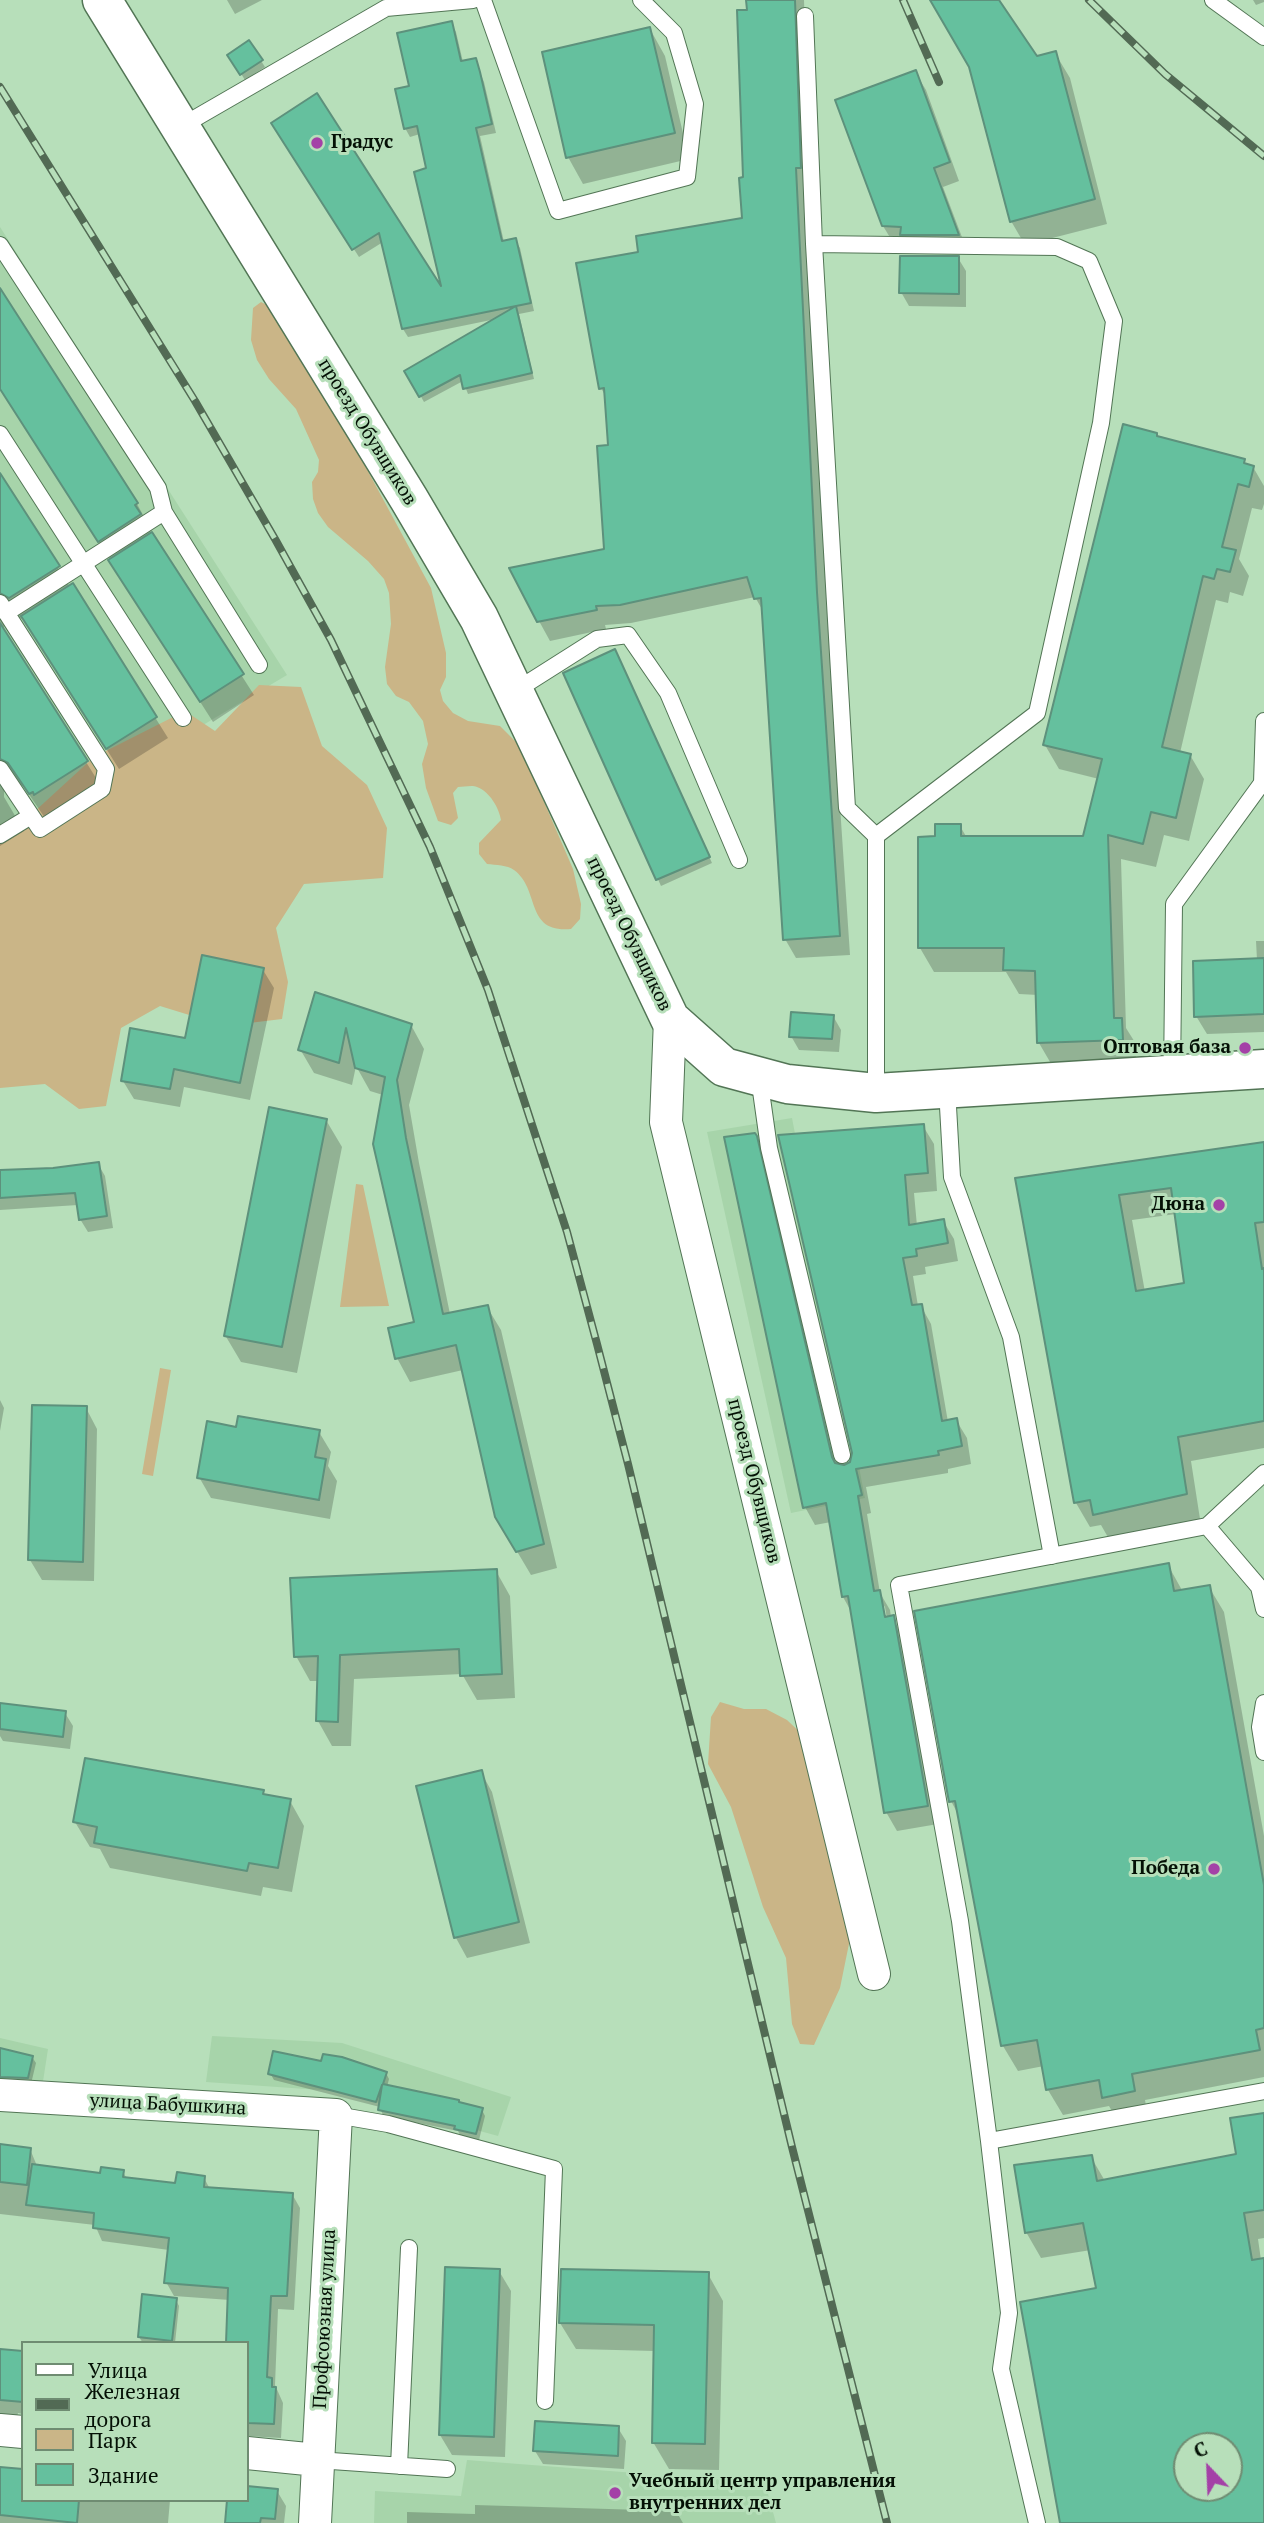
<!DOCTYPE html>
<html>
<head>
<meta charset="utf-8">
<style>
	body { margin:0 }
	#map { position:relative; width:1264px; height:2523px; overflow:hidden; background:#b7dfba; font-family:"PT Serif",serif }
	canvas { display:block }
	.legend { position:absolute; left:21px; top:2341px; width:228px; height:161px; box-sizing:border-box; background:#b7dfba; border:2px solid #6f8c72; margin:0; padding:9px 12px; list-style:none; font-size:21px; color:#041005 }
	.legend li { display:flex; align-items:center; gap:14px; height:35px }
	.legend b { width:35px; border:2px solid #6f8c72 }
	.north { position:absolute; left:1173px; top:2432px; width:70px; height:70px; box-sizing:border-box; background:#b7dfba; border:2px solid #6f8c72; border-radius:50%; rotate:337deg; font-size:19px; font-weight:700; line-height:28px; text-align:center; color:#041005 }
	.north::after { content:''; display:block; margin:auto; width:24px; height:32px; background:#a441a7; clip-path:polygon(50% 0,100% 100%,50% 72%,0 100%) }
</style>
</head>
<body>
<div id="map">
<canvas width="1264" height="2523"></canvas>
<ul class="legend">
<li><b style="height:9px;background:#fff"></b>Улица</li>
<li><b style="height:9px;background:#526a54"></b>Железная дорога</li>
<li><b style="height:19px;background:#cab587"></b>Парк</li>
<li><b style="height:19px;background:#65c09e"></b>Здание</li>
</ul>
<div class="north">С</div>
</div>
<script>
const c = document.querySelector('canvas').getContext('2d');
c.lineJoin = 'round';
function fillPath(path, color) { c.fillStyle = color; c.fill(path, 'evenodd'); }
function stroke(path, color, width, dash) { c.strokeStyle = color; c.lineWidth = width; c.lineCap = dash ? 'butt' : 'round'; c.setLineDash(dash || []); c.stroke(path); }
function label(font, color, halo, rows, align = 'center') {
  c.font = font + ' "PT Serif",serif'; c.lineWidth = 6; c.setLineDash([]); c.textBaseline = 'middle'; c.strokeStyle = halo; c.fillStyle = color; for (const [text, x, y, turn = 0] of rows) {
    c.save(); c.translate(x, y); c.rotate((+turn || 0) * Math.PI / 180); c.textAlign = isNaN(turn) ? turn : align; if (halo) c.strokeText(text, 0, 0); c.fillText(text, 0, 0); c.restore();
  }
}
const built = new Path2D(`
	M0 227 287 675 0 846Z
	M792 1118 865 1498 791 1513 707 1132Z
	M212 2036 342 2043 511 2097 498 2136 335 2091 206 2082Z
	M0 2038 48 2049 42 2088 0 2087Z
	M467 2460 765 2483 776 2523H374L375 2491 461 2496Z`);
const green = new Path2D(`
	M261 302 267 305 309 362 431 588 446 653V677L440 690 443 701 453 713 468 721 500 726 520 746 573 869 581 904 580 919 571 929C524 933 541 890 514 870 507 865 496 865 487 864L479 854V843L501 820C499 808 490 792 477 787 472 785 464 787 458 787L453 793 458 818 451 825 438 821 426 788 422 764 428 744 423 721 409 702 396 696 387 684 385 667 391 624 389 593 384 579 368 561 328 527 318 513 313 499 312 482 318 472 319 460 296 409 269 379 257 360 251 340 253 308Z
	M259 685 301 687 322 746 367 785 387 828 383 878 304 884 276 928 288 982 282 1019 225 1026 160 1006 121 1028 106 1106 79 1109 45 1084 0 1088V824L22 823 94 757 185 711 215 731Z
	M356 1184 363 1185 389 1306 340 1307Z
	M160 1368 171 1370 153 1476 142 1474Z
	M720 1702 744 1709H766L787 1720 804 1736 852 1929 840 1988 814 2045 800 2044 792 2024 786 1958 763 1907 731 1807 708 1764 711 1717Z`);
const shadow = new Path2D(`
	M227 0H262L235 14Z
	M748 0H804L810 187H806L827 612 850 955 796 958 785 939 763 611 755 597 631 623 605 625 606 629 550 641 539 621 606 550 609 447 606 397 601 388 640 253 743 220Z
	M931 0H997L1036 58 1055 53 1070 78 1107 224 1025 245 1011 221 971 67Z
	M1253 0H1264V2L1256 5Z
	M451 23 456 32 463 62 475 60 484 82 496 133 480 136 504 242 515 240 520 248 534 311 519 314 534 379 468 394 463 381 424 402 407 372 496 319 408 337 403 329 383 242 359 257 278 132 445 294 428 170 420 134 410 137 405 128 411 87Z
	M650 29 665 56 689 159 583 184 568 157Z
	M249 42 265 67 245 80 229 55Z
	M915 72 926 90 959 181 943 187 968 253 894 244 883 226Z
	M958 258 966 271V307L909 306 901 292Z
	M0 291 137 504 152 531 150 532 254 695 213 722 0 388Z
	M1158 438 1244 460 1247 466 1253 467 1264 486V504L1262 510 1252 508 1239 559 1249 576 1243 596 1230 592 1228 603 1216 600 1180 753 1190 755 1204 779 1189 841 1164 835 1156 867 1121 859 1126 1028 1136 1044V1064L1053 1067 1039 1043 1038 995 1019 994 1006 972H934L920 948 936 838 960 826 967 838H1085L1099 779 1059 769 1045 745Z
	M0 477 70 587 72 585 168 738 119 769 26 621 20 618H9L3 629 101 786 45 818 24 787 19 783 9 784 4 790V797L24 831 0 846Z
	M618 657 712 863 661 886 566 673Z
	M1256 941H1264V1032L1207 1034 1196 1016 1257 960Z
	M263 970 274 988 250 1100 184 1087 180 1107 134 1099 123 1081 186 1040Z
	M316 994 411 1025 424 1049 409 1105 419 1163 450 1314 487 1307 501 1330 557 1568 531 1575 496 1516 463 1370 410 1382 397 1358 416 1324 383 1095 370 1091 356 1066 352 1085 314 1073 300 1049Z
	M833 1016 841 1030 839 1052 799 1050 791 1036Z
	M326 1120 342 1147 297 1373 241 1362 225 1335Z
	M923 1126 934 1144 937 1191 914 1193 917 1226 943 1221 954 1239 958 1261 925 1267 926 1274 913 1276 918 1306H921L931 1324 948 1422 956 1420 967 1438 971 1464 948 1469V1473L866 1487 871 1513 867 1514 880 1593 890 1610 891 1617 903 1635 938 1824 897 1831 886 1812 852 1613 843 1597 831 1522 815 1525 805 1507 754 1135 766 1156 839 1466 844 1467 851 1463 854 1453 780 1136ZM881 1602 885 1607 888 1625H885Z
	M1264 1144V1448L1191 1461 1200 1519 1109 1539 1101 1525 1090 1527 1076 1503 1017 1179ZM1176 1214 1186 1285 1145 1292 1132 1220Z
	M98 1164 105 1176 113 1228 88 1232 80 1219 78 1205 0 1210V1172L53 1170Z
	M0 1400 4 1408 0 1431Z
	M86 1408 97 1429 94 1581 42 1580 30 1560Z
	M238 1429 319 1432 331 1452 328 1466 337 1481 330 1519 211 1498 199 1477Z
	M1168 1565 1183 1592 1209 1587 1224 1612 1264 1836V2077L1145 2100 1148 2117 1119 2123 1109 2106 1063 2115 1048 2090 1044 2066 1018 2071 1003 2046 960 1818 951 1801Z
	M496 1571 510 1596 515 1698 477 1700 462 1674 354 1679 351 1746H332L318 1721 319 1681H310L296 1656Z
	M0 1705 65 1713 73 1726 70 1749 3 1741 0 1736Z
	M481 1772 492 1792 530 1943 467 1958 456 1938 418 1788Z
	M263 1792 265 1796 290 1801 304 1826 292 1892 263 1887 261 1896 110 1868 100 1849 90 1847 75 1822Z
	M0 2050 32 2057 36 2063 31 2084H0Z
	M323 2063 386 2073 389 2079 387 2087 482 2110 485 2116 479 2140 460 2135 458 2131 383 2116 380 2107 274 2080 270 2073Z
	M1264 2114V2238L1258 2239 1261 2260 1264 2259V2523H1062L1098 2290 1091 2250 1041 2258 1026 2232 1091 2157 1105 2181 1238 2156ZM1187 2446H1229V2488H1187Z
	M0 2146 30 2149 37 2166 101 2175 123 2172 127 2179 177 2185 204 2178 210 2189 292 2194 300 2208 294 2310 278 2309 275 2385 283 2403 281 2438 247 2436V2343L230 2300 174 2296 166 2282 169 2250 102 2241 95 2225 0 2214Z
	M499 2271 511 2291 505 2457 452 2455 440 2435Z
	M708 2274 723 2301 719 2470 669 2469 653 2442 655 2351 576 2349 560 2323Z
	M176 2300 179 2306 175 2343H143L139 2337Z
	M0 2352 23 2356V2414L18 2413 17 2417 0 2414Z
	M618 2428 626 2441 624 2469 543 2464 535 2451Z
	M0 2468 23 2500H170L168 2523H0Z
	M247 2488 277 2491 286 2506 284 2523H227L247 2500Z
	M475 2505 676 2511 683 2523H407V2512L475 2514Z`);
const building = new Path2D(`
	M746 0H795L801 168H796L817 592 840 936 783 940 761 598 754 599 747 577 620 605 596 606 597 610 537 622 509 568 604 549 597 446 608 445 604 388 599 389 576 263 638 252 636 236 742 218 739 178 743 177 737 10H747Z
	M930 0H999L1037 56 1056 51 1095 199 1010 222 969 67Z
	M452 21 461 61 476 58 480 72 492 124 476 128 502 241 516 238 531 303 402 329 379 233 352 250 271 123 317 93 441 286 414 172 426 168 417 126 404 129 395 89 409 86 397 33Z
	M650 27 675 133 566 158 542 52Z
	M249 40 263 60 240 75 227 55Z
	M916 70 950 162 934 168 959 235H900L901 227 882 226 835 100Z
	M900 256H959V294L899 293Z
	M0 288 138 503 135 505 141 514 98 542 0 389Z
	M516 306 532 373 463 389 460 375 419 397 404 371Z
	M1123 424 1157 433V436L1245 459 1244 463 1254 466 1249 487 1238 484 1222 547 1236 550 1230 572 1217 569 1214 579 1203 576 1162 747 1191 754 1176 818 1151 812 1143 844 1108 835 1114 1018H1122L1123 1040 1037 1043 1035 971 1003 970 1004 948H918V837L935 836V824H961V836H1083L1102 759 1043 745Z
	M0 473 60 566 9 598 0 593Z
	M152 532 244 674 200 702 108 560Z
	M73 583 157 717 106 749 21 616Z
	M0 623 88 761 34 795 33 792 29 794 8 763 0 759Z
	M615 649 710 857 656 880 563 673Z
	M202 955 264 968 240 1083 174 1069 170 1089 121 1081 130 1028 185 1038Z
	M1264 958V1014L1194 1017 1193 961Z
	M315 992 412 1024 397 1080 406 1138 443 1314 488 1305 544 1544 516 1552 495 1517 456 1345 395 1359 388 1328 414 1322 373 1144 385 1077 355 1068 346 1028 339 1063 298 1050Z
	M791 1012 834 1015 832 1039 789 1037Z
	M269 1107 327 1119 282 1347 224 1336Z
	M924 1124 928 1173 905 1175 909 1225 944 1219 948 1243 916 1249 917 1256 903 1258 912 1305 922 1304 942 1421 957 1418 962 1446 938 1451 939 1455 856 1469 862 1495 858 1496 874 1591 880 1590 885 1617 894 1615 928 1806 884 1813 848 1596 842 1597 826 1503 803 1508 724 1137 755 1133 757 1136 832 1457 835 1463 844 1465 850 1462 852 1453 778 1135Z
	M1264 1142V1222L1255 1223 1262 1269 1264 1268V1421L1178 1437 1187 1494 1093 1515 1090 1500 1074 1503 1015 1178ZM1171 1188 1184 1283 1136 1291 1119 1195Z
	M99 1162 107 1216 79 1220 75 1193 0 1198V1170L53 1168Z
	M32 1405 87 1406 83 1562 28 1560Z
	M238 1416 320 1430 315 1457 326 1459 319 1500 197 1478 207 1421 236 1427Z
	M1169 1563 1174 1591 1210 1585 1264 1885V2028L1256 2030 1260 2050 1132 2074 1135 2091 1102 2098 1099 2080 1046 2090 1037 2040 1001 2046 955 1801 949 1802 914 1611Z
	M497 1569 502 1674 460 1676 459 1649 340 1655 338 1722 316 1721 318 1656 294 1657 290 1578Z
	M0 1703 66 1711 63 1737 0 1729Z
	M85 1758 264 1790 263 1794 291 1799 278 1868 249 1863 247 1871 94 1843 97 1827 73 1822Z
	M482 1770 519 1922 454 1938 416 1786Z
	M0 2048 33 2056 28 2078 0 2077Z
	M273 2051 321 2061 323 2054 342 2057 387 2072 383 2084 459 2100V2102L483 2108 476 2134 454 2129 455 2126 378 2110 382 2085 376 2102 268 2074Z
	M1264 2113V2210L1244 2213 1252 2260 1264 2258V2523H1060L1020 2302 1096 2288 1083 2223 1025 2233 1014 2165 1092 2155 1097 2181 1236 2154 1230 2118ZM1187 2446H1229V2488H1187Z
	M0 2144 31 2148 27 2185 0 2182Z
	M32 2164 100 2173 101 2167 124 2170 123 2177 175 2183 177 2172 205 2176 204 2187 293 2193 287 2296H271L267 2377 272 2378V2387H276L274 2424 247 2423V2343H226L228 2288 164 2283 169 2238 93 2228 94 2213 26 2205Z
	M445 2267 500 2269 494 2437 439 2435Z
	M561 2269 709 2272 705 2444 652 2443 654 2325 559 2323Z
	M142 2294 177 2298 172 2341 138 2337Z
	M0 2349 23 2351V2402L0 2400Z
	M535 2421 619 2426 618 2456 533 2451Z
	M0 2467 23 2469V2500H79L77 2523 0 2515Z
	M247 2486 278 2489 275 2519 261 2518 260 2523H225L227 2500H247Z`);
const lane = new Path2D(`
	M483 0 558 211 687 177 695 104 674 33 641 0
	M1213 0 1264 37
	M805 16 814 244 847 808 876 836
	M180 127 386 8 473 0
	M814 244 1057 247 1089 261 1114 321 1101 423 1037 713 876 836V1093
	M0 245 158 488 164 512 6 613
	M0 434 183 718
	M164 512 259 665
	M0 603 106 769 102 789 40 829 0 769
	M515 691 597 639 628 635 668 693 739 860
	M0 835 31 816
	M1172 1075 1174 904 1262 783 1264 721
	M759 1077 769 1148 842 1455
	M947 1089 952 1177 1011 1337 1052 1556
	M1207 1526 1259 1587 1264 1609
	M1264 1703 1260 1727 1264 1752
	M336 2115 388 2124 554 2169 545 2401
	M989 2141 1264 2091
	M317 2460 447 2469
	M399 2466 409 2248
	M1037 2523 1001 2369 1009 2313 989 2141 960 1921 899 1585 1207 1526 1264 1473`);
const street = new Path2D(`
	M670 1019 666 1122 874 1974
	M0 2095 336 2115 315 2523
	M0 2430 23 2432
	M247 2453 317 2460`);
const secondary = new Path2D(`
	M102 0 409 499 479 618 670 1019 724 1067 787 1084 876 1093 1264 1069`);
const rail = new Path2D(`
	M903 0 939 82
	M1089 0 1165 74 1264 156
	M0 87 195 401 275 539 331 640 430 847 488 990 567 1232 597 1344 628 1464 792 2147 887 2523`);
const markers = [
	[317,143,7,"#a441a7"],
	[1245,1048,7,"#a441a7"],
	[1219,1205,7,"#a441a7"],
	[1214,1869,7,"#a441a7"],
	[615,2493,7,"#a441a7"]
];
const poiNames = [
	["Градус",331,143,"left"],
	["Оптовая база",1231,1048],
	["Дюна",1205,1205],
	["Победа",1200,1869],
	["Учебный центр управления",629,2482,"left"],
	["внутренних дел",629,2504,"left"]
];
const streetNames = [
	["проезд Обувщиков",367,432,58],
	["проезд Обувщиков",629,934,64],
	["проезд Обувщиков",754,1481,76],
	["улица Бабушкина",168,2105,3],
	["Профсоюзная улица",325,2319,-87]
];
fillPath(built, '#a7d4aa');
fillPath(green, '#cab587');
fillPath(shadow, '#0003');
fillPath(building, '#65c09e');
stroke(building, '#5d917c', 2);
stroke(lane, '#527555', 18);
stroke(street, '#527555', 34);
stroke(secondary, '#527555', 41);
stroke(lane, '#fff', 16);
stroke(street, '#fff', 32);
stroke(secondary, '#fff', 38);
stroke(rail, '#526a54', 8);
stroke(rail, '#b7dfba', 5, [16]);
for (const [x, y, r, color] of markers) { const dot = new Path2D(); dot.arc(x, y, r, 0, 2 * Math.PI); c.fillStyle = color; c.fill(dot); stroke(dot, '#b7dfba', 2.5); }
label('bold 19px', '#041005', '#b7dfba', poiNames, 'right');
label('19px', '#041005', '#b7dfba', streetNames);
</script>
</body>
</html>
